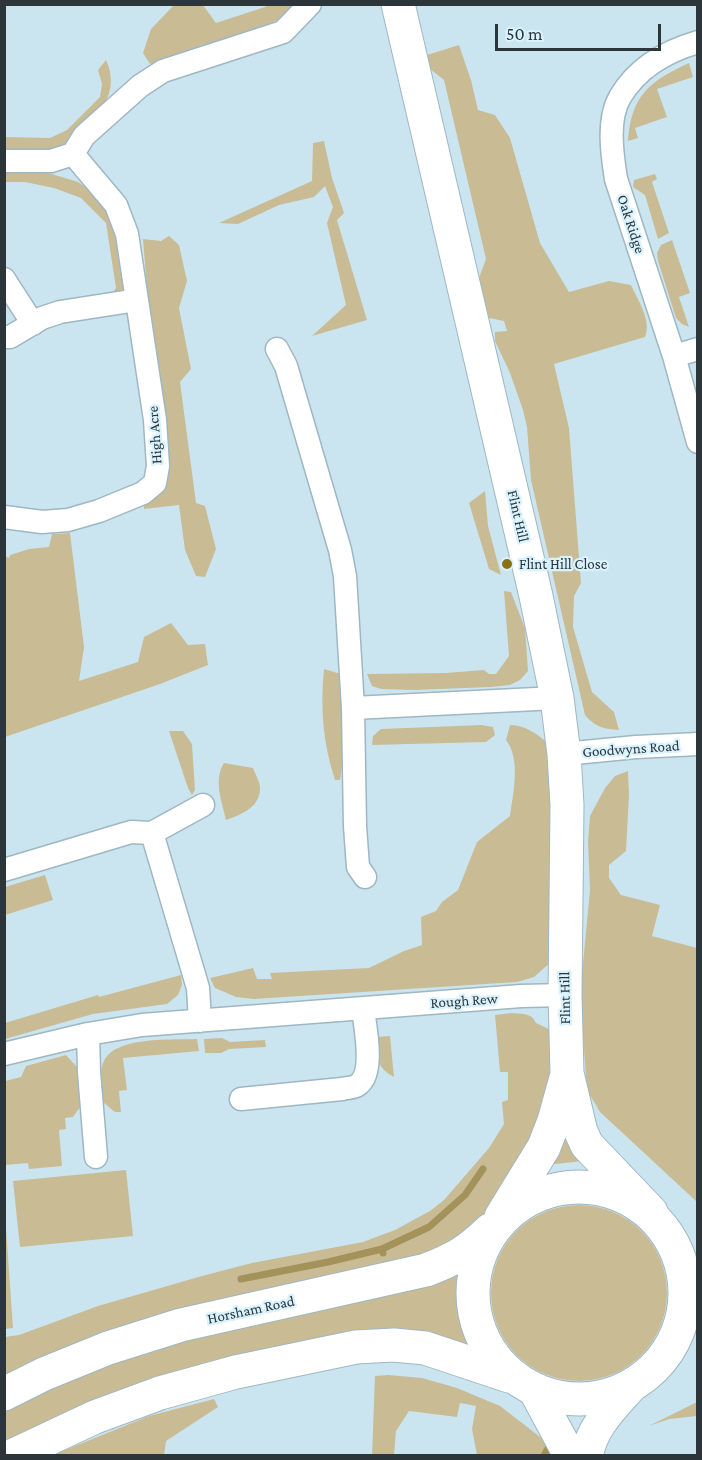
<!DOCTYPE html>
<html>
<head>
<meta charset="utf-8">
<style>
	body { margin:0 }
	#map { position:relative; width:702px; height:1460px; overflow:hidden; background:#cbe5f0; font-family:"Crimson Pro",serif }
	canvas { display:block }
	.frame { position:absolute; inset:0; border:6px solid #2b353a; pointer-events:none }
	.scale { position:absolute; left:495px; top:24px; width:166px; height:27px; box-sizing:border-box; border:3px solid #2b353a; border-top:0; padding-left:8px; font-size:18px; line-height:21px; white-space:nowrap; color:#2b353a; -webkit-text-stroke:4px #d8f2fe; paint-order:stroke }
</style>
</head>
<body>
<div id="map">
<canvas width="702" height="1460"></canvas>
<div class="frame"></div>
<div class="scale">50 m</div>
</div>
<script>
const c = document.querySelector('canvas').getContext('2d');
c.lineJoin = 'round';
function fillPath(path, color) { c.fillStyle = color; c.fill(path, 'evenodd'); }
function stroke(path, color, width, dash) { c.strokeStyle = color; c.lineWidth = width; c.lineCap = dash ? 'butt' : 'round'; c.setLineDash(dash || []); c.stroke(path); }
function label(font, color, halo, rows, align = 'center') {
  c.font = font + ' "Crimson Pro",serif'; c.lineWidth = 4.5; c.setLineDash([]); c.textBaseline = 'middle'; c.strokeStyle = halo; c.fillStyle = color; for (const [text, x, y, turn = 0] of rows) {
    c.save(); c.translate(x, y); c.rotate((+turn || 0) * Math.PI / 180); c.textAlign = isNaN(turn) ? turn : align; if (halo) c.strokeText(text, 0, 0); c.fillText(text, 0, 0); c.restore();
  }
}
const green = new Path2D(`
	M174 5H203L216 23 265 7 268 5H293L283 17 260 29 150 64 143 53 151 29Z
	M459 45 471 80 478 110 495 115 510 138 540 243 569 292 609 281 631 285C638 300 652 321 645 337L554 364 569 428 581 583 574 596 573 627 592 692 614 712 619 730C604 729 595 727 585 715L531 480 527 427 523 410 510 373 495 341V332L507 331 504 321 489 318 479 278 486 259 444 80 430 69 427 55Z
	M106 60C124 100 88 123 63 149L5 151 4 137 50 138 67 130 100 97 102 84 98 70Z
	M689 63 693 77 657 89 667 117 635 128 638 138 628 141C631 95 650 81 689 63Z
	M324 141 332 178 344 213 337 220 367 320 312 336 346 305 327 223 333 207 325 186 314 197 279 205 238 224 219 223 312 181 313 143Z
	M5 169 42 171 78 182 99 197 113 218 126 291 110 296 116 288 106 223 81 198 54 188 25 182H5Z
	M655 174 657 179 652 182 669 233 658 239 645 195 633 187 634 180Z
	M169 236 179 245 187 281 179 308 191 369 180 382 196 503 205 506 216 549 205 577 196 576 185 550 179 505 144 509V498L159 488 150 326 143 239 161 241Z
	M672 240 690 293 679 297 689 327 682 324 676 318 658 261 657 253 661 245Z
	M485 491 488 526 501 575 489 569 469 503Z
	M70 533 84 647 79 681 138 662 144 637 171 623 188 645 205 644 208 665 160 684 5 737V556L9 558 10 555 29 549 49 547 52 534Z
	M504 591 511 592 525 628 528 671 520 680 510 685 491 687 414 690 381 689 372 686 367 674 446 673 484 670 489 674H496L509 656Z
	M324 669 341 674 344 752 340 780H335C323 743 320 708 324 669Z
	M482 725 493 727 495 735 486 742 372 745 373 736 381 729Z
	M510 725C525 725 537 734 548 743L552 796 551 962 534 977 517 982 254 999 236 997 215 988 210 978 253 968 257 979H272L270 973 369 968 404 951 422 945 421 917 436 911 442 902 458 890 477 842 510 816C513 794 521 759 506 740Z
	M169 731H183L192 744 195 790 192 795 188 788Z
	M224 763 253 768C255 774 261 783 260 790 259 808 240 815 226 820 222 802 213 780 224 763Z
	M628 771 629 795 626 851 609 865V878L621 895 660 905 652 936 697 948V1202L600 1112 587 1090 580 995 590 890 588 842 590 816 605 788 615 776Z
	M45 875 53 900 5 915V887Z
	M181 975 182 985 178 995 167 1004 93 1014 5 1039V1023L98 995 99 997Z
	M512 1013C523 1014 532 1013 536 1023L555 1032 552 1084 541 1118 527 1143 532 1147 476 1225 456 1247 5 1384V1337L19 1335 98 1306 202 1276 252 1263 363 1242 395 1230 430 1211 444 1200 489 1148 504 1124 502 1102 508 1100V1072H500L495 1015Z
	M390 1036 394 1077C375 1067 378 1057 376 1037Z
	M222 1038 230 1042 265 1040 266 1047 229 1049 221 1053H205L204 1039Z
	M197 1039 199 1051 123 1058 127 1090 119 1091 121 1112H115L104 1103C103 1091 98 1072 104 1061 115 1036 174 1040 197 1039Z
	M66 1055 77 1067 80 1107 73 1117 65 1118 66 1129 59 1130 62 1166 29 1169 28 1163 5 1165V1081L21 1077 26 1066Z
	M567 1127 583 1161 546 1165Z
	M126 1170 133 1236 20 1247 13 1181Z
	M491 1293a88 88 0 1 1 176 0a88 88 0 1 1-176 0Z
	M5 1214 13 1328 5 1329H4Z
	M460 1271C455 1298 457 1320 469 1345L440 1338 77 1410 22 1433 5 1443V1406L142 1350Z
	M388 1375 422 1378 457 1388 500 1406 548 1443 552 1455H477L472 1429 476 1406 460 1403 457 1417 409 1411 396 1431 394 1455 372 1456 375 1376Z
	M214 1399 218 1407 166 1441 164 1455H53L149 1416Z
	M697 1402V1416L669 1419 649 1426Z`);
const stream = new Path2D(`
	M382 1249 429 1227 465 1195 483 1169
	M241 1279 328 1262 382 1249 383 1253
	M544 1456 547 1450`);
const street = new Path2D(`
	M698 42C667 51 637 68 620 97 607 119 612 154 616 179L674 356 698 442
	M73 154 84 136 140 86 163 71 283 32 310 4
	M4 161H51L73 154 116 205 127 234 155 420 158 466 155 483 143 493 99 511 68 520 42 522 4 517
	M4 279 33 324
	M4 337H10L42 318 60 312 137 300
	M277 349 286 366 340 550 345 576 353 708 355 826 358 867 365 877
	M674 356 698 349
	M353 708 557 698
	M564 754 636 747 698 744
	M152 833 198 988 200 1021
	M4 870 131 832 152 833 203 805
	M88 1034 89 1072 96 1157
	M4 1054 88 1034 142 1025 521 996 565 995
	M241 1099 342 1089C346 1088 352 1088 356 1086 376 1076 365 1027 363 1009`);
const secondary = new Path2D(`
	M536 1393 570 1456
	M587 1456C591 1426 616 1404 634 1383`);
const primary = new Path2D(`
	M398 4 536 596 557 698 564 754 567 805 565 995 567 1073 581 1132 587 1145 651 1212
	M501 1217 544 1147 554 1121 566 1078`);
const highway = new Path2D(`
	M473 1293a106 106 0 1 1 212 0a106 106 0 1 1-212 0Z
	M4 1394 44 1374 108 1348 181 1325 426 1270C455 1259 467 1252 490 1230
	M12 1456 95 1417 160 1393 236 1372 356 1347 394 1345 425 1348 509 1376`);
const markers = [
	[507,564,6,"#8a7114"]
];
const streetNames = [
	["Oak Ridge",631,224,72],
	["High Acre",155,435,-94],
	["Flint Hill",518,516,77],
	["Goodwyns Road",631,749,-4],
	["Flint Hill",565,998,-91],
	["Rough Rew",464,1001,-4],
	["Horsham Road",251,1310,-12]
];
const poiNames = [
	["Flint Hill Close",519,564]
];
fillPath(green, '#c9bc95');
stroke(stream, '#a4925b', 7);
stroke(street, '#9eb7c2', 25);
stroke(secondary, '#9eb7c2', 34);
stroke(primary, '#9eb7c2', 35);
stroke(highway, '#9eb7c2', 35);
stroke(street, '#fff', 22);
stroke(secondary, '#fff', 32);
stroke(primary, '#fff', 33);
stroke(highway, '#fff', 33);
for (const [x, y, r, color] of markers) { const dot = new Path2D(); dot.arc(x, y, r, 0, 2 * Math.PI); c.fillStyle = color; c.fill(dot); stroke(dot, '#d8f2fe', 2); }
label('15px', '#2b353a', '#d8f2fe', streetNames);
label('15px', '#2b353a', '#d8f2fe', poiNames, 'left');
</script>
</body>
</html>
